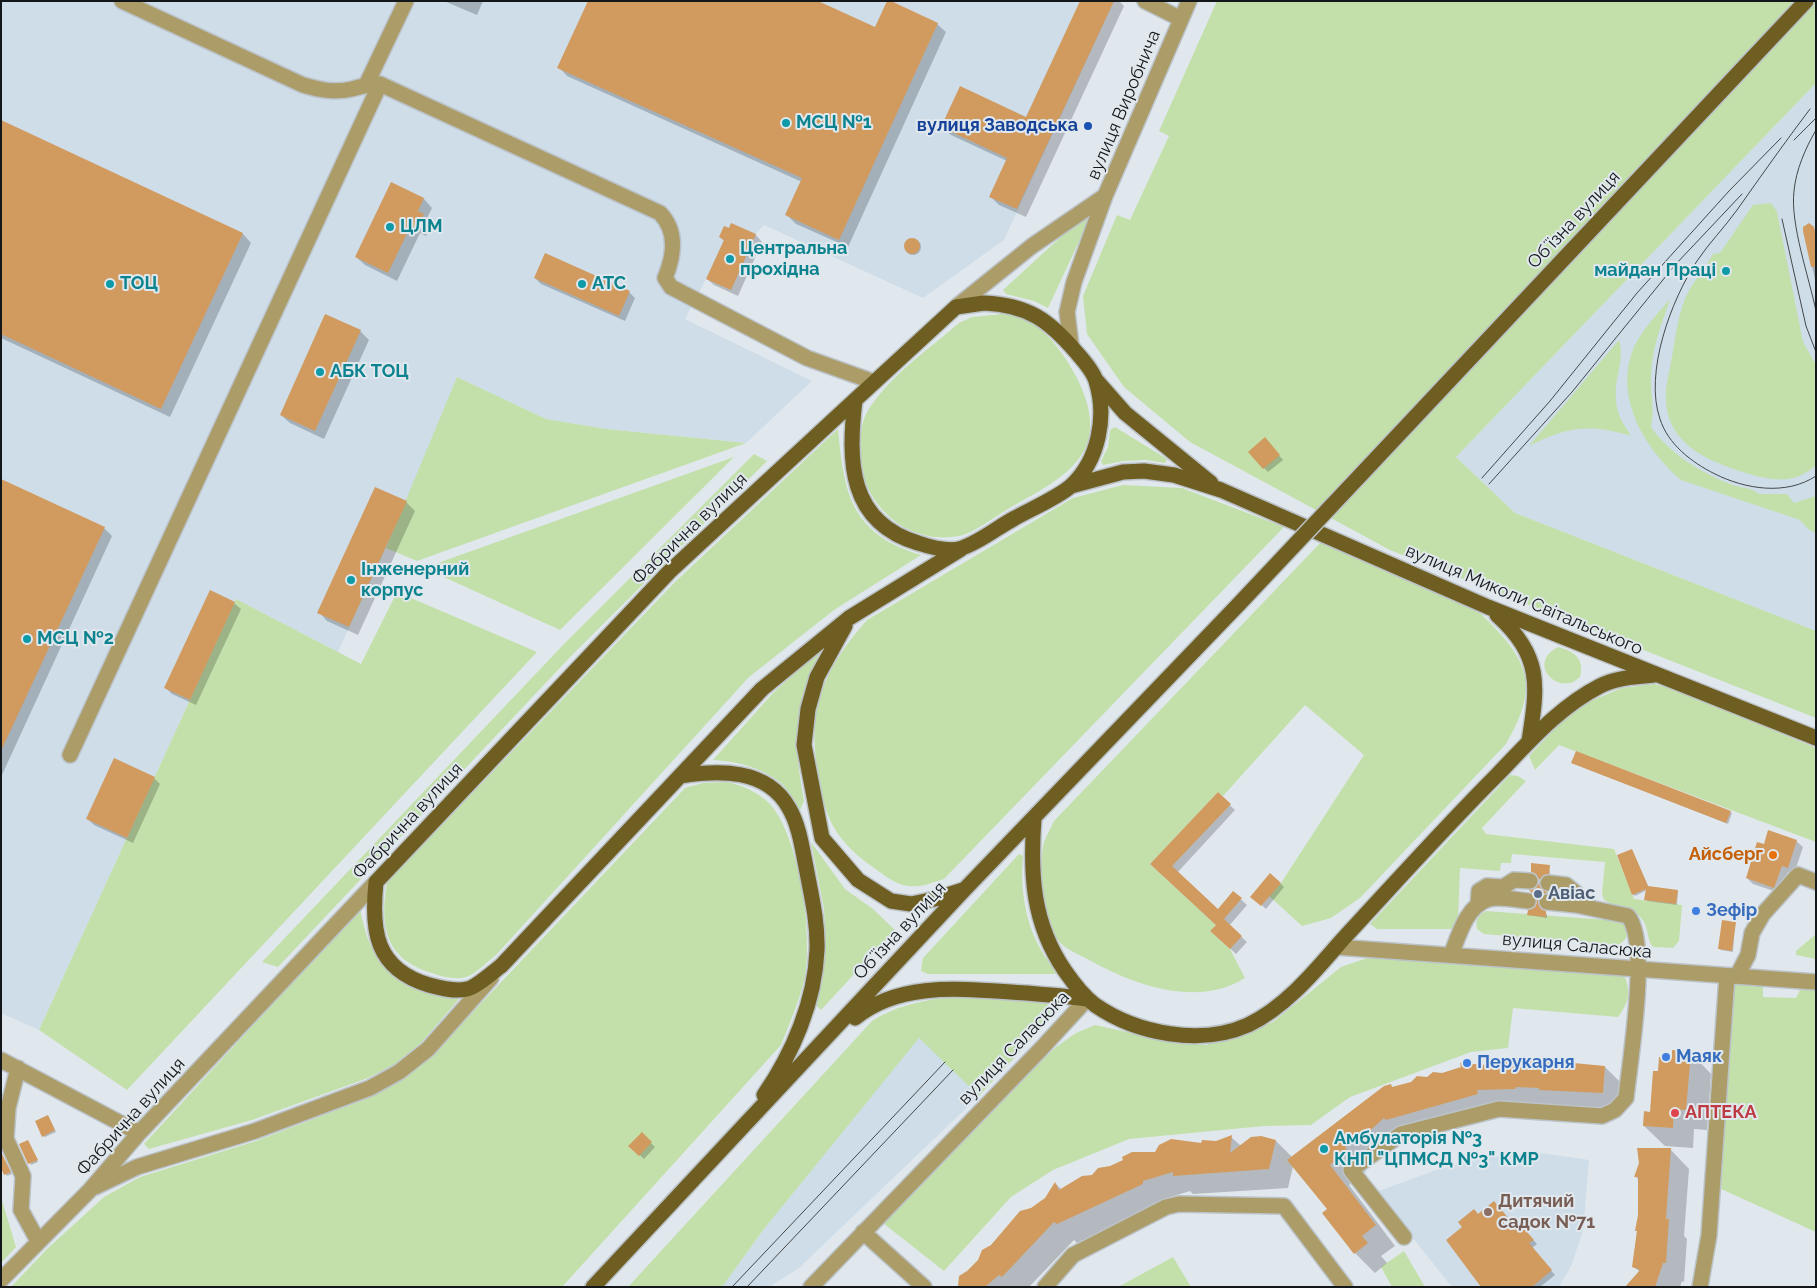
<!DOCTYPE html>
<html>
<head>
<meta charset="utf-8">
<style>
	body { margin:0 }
	#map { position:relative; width:1817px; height:1288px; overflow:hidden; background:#e0e8ee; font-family:Raleway,sans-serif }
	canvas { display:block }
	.frame { position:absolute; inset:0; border:2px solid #141719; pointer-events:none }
</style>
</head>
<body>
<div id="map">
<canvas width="1817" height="1288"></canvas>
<div class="frame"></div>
</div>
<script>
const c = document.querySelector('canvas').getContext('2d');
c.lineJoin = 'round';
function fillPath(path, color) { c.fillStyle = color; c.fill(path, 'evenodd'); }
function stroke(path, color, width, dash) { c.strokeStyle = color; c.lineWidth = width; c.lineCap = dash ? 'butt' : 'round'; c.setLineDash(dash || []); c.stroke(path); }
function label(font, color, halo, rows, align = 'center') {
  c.font = font + ' Raleway,sans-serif'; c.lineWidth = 4; c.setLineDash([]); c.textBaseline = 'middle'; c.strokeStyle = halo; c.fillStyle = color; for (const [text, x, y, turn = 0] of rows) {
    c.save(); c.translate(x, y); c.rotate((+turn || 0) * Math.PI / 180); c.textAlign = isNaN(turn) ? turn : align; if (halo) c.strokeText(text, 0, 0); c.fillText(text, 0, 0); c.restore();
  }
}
const built = new Path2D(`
	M1 1H1114L1004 240 923 298 764 225 756 234 731 290 706 279 685 319 812 381 746 443 606 429 546 419 457 377 407 501 338 652 236 599 39 1030 1 1013Z
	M1816 83V631L1515 513 1456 457Z
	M919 1037 979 1096 799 1268 769 1287H722L764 1229Z
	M1541 1153 1589 1160 1583 1231 1571 1266 1559 1287H1452L1376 1192 1436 1170 1489 1157Z`);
const green = new Path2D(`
	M1217 1H1816V83L1456 457 1515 513 1816 631V718L1390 550 1190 442 1124 387 1087 334 1083 296 1117 215 1130 220 1169 136 1159 131Z
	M1771 203 1777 212 1803 342 1816 365V465C1796 484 1773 481 1749 474 1711 462 1667 446 1666 399 1665 387 1669 374 1671 362 1675 341 1677 319 1685 299 1691 283 1705 270 1713 254L1720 253 1753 205Z
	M1087 213 1091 216 1048 308 1034 301 1006 294 1003 290Z
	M1670 299C1662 323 1652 348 1651 374 1650 392 1655 409 1651 427 1670 454 1700 472 1730 484 1739 488 1751 487 1759 494H1787L1794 503 1816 496V533L1809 530 1800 520 1681 480C1644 448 1612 395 1635 345 1644 328 1658 313 1670 299Z
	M1002 314C1012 315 1022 317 1031 322 1050 334 1068 360 1078 380 1114 455 1064 477 1008 509 996 516 972 534 959 536 905 546 859 502 860 449 860 436 861 424 867 412 889 376 928 350 959 323L972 317Z
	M1619 340C1625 360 1614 378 1616 399 1616 413 1624 425 1631 436 1591 423 1565 427 1529 446Z
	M457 377 546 419 606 429 746 443 417 561 386 548Z
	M1115 427 1167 459 1165 463 1146 460 1124 461 1103 465 1101 461 1108 447 1110 430Z
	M838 429C844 494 851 534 921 555L834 610 749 677 497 954C488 961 476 974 466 977 455 980 443 977 432 973 384 959 380 925 387 882L675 582Z
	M754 454 767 461 573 654 278 967 262 962 564 644Z
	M734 457 560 630 424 568Z
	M1123 485 1182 488 1284 527 944 879C936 881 926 886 918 886 901 888 889 879 877 870 859 858 842 843 832 824 819 798 811 740 816 712 823 676 844 646 867 620L1073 498Z
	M1323 540 1481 614C1528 659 1541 685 1506 744L1360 898 1331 918 1302 926 1269 896 1281 883 1364 755 1305 705 1223 796 1218 792 1150 864 1216 925 1210 931 1230 949 1245 978C1197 1008 1134 985 1089 960 1078 954 1064 949 1057 939 1043 920 1038 864 1044 842 1047 835 1051 827 1054 821Z
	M397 592 537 652 127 1090 39 1030 236 599 361 664Z
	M1558 647C1574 651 1585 659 1580 677 1577 679 1573 683 1570 683 1549 687 1531 661 1558 647Z
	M822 649C793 705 793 740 804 801L800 810C795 802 789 791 782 784 764 768 736 761 713 760L773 693Z
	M1654 684 1675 689 1816 748V842L1559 745 1535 770 1529 756 1576 707 1622 688Z
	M1510 775 1518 776 1526 781 1482 828 1486 834 1614 849 1634 899 1682 905 1679 941 1673 948 1653 947C1646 939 1649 927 1642 919 1632 906 1617 909 1604 900L1602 894 1605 862 1512 854 1511 863H1501L1500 871 1460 868 1458 923 1453 929H1377L1370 924Z
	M727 782C743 786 757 791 770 804 799 836 813 934 805 976 800 1000 790 1022 781 1045L562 1287H11L47 1249 104 1197 140 1177 256 1141 371 1097 403 1079 434 1053 685 788 703 783Z
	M811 842 845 889 873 909 895 930 821 1010 816 1005 826 948 824 909Z
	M1019 854 1023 856C1019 898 1029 943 1059 974H928L921 971 923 958Z
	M360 909C370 954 376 966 419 984 432 990 445 995 459 999L421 1043 395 1064 368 1078 252 1120 149 1149 144 1144Z
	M1486 911 1621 921C1630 931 1630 938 1618 945L1484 934 1477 929C1475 919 1478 916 1486 911Z
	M1816 934V959L1796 955V951Z
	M1373 956 1623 972C1631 990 1630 1002 1618 1017L1513 1008 1508 1048 1471 1052 1350 1097 1311 1125 1264 1126 1129 1139 1053 1170 1011 1197 944 1271 879 1220 1056 1047 1076 1033 1095 1025 1168 1041 1206 1045 1273 1022 1341 967Z
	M1758 982 1763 987V997L1796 998 1802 986 1816 987V1232L1721 1189 1733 987 1736 983Z
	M944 998 1042 999C1050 1005 1051 1010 1050 1019L979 1096 919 1038 764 1229 722 1287H628L872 1021C894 1007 918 1001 944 998Z
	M1 1197 16 1247 1 1263Z
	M1404 1251 1425 1287H1392L1381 1267Z
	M1173 1257 1191 1287H1118Z`);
const shadow = new Path2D(`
	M444 1H483L477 15Z
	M1081 1H1119L1124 6 1026 217 999 205 990 196 1007 161 951 135 942 127 1027 119Z
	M937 24 946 32 848 247 796 224 787 215 802 182 567 76 559 67 876 29Z
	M1 121 243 234 251 243 170 417 1 338Z
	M391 184 424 199 432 208 427 218 432 223 426 236 420 233 397 281 365 265 356 257Z
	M732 225 756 235 762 242 738 296 714 285 707 279 724 241 720 237Z
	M1809 225 1816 232V284L1804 231Z
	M905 247a8 8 0 1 1 16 0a8 8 0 1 1-16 0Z
	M535 278 629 292 635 298 625 321 541 284Z
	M360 331 369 340 324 439 290 423 281 415Z
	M1268 443 1283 460 1268 472 1264 468Z
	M1 480 104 528 112 536 1 777Z
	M406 502 415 511 358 635 327 621 319 612Z
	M234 603 241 609 196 705 172 694 166 688Z
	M1573 763 1730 812 1732 813 1728 824Z
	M154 778 160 784 133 843 94 825 88 819Z
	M1218 794 1235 810 1177 873 1218 911 1233 892 1247 905 1229 926 1247 942 1236 954 1212 931 1217 926 1157 870Z
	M1796 841 1803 847 1794 874 1788 872 1780 893 1753 884 1747 878 1764 846Z
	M1632 850 1649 888 1678 891 1677 905 1647 901V890L1635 896 1633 894 1618 856Z
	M1549 866 1550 875 1546 876 1541 881 1537 874Z
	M1280 883 1284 887 1266 909 1256 900Z
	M1539 885 1543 892 1548 894 1541 898 1539 904 1542 911 1547 914V918L1528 915 1536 908 1539 902 1536 894 1531 892Z
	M1735 923 1733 952 1721 950 1720 949Z
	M1691 1053 1711 1074 1707 1130 1694 1129 1693 1148 1665 1146 1644 1126 1652 1113 1673 1059Z
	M1487 1066 1605 1067 1625 1087 1623 1113 1496 1109 1405 1137 1385 1155 1381 1153 1364 1168 1366 1171 1349 1185 1395 1246 1381 1256 1387 1263 1375 1273 1355 1253 1329 1209 1293 1166 1288 1188 1193 1194 1190 1191 1161 1200V1203L1077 1243 1074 1240 1029 1287H960L968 1272 992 1246 1031 1209 1046 1199 1056 1184 1062 1190 1110 1167 1155 1154 1216 1143 1231 1137 1241 1146 1261 1137 1276 1141 1293 1158 1391 1086 1393 1088 1442 1074Z
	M49 1118 56 1132 45 1137 43 1136Z
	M642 1134 655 1147 644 1159 630 1146Z
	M29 1143 38 1162 31 1165 20 1145Z
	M1671 1150 1689 1169 1684 1236 1687 1239 1684 1282 1682 1281 1680 1287H1627L1640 1272 1633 1266 1639 1215V1180L1636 1177Z
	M1 1154 12 1174 7 1176 1 1166Z
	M1478 1215 1523 1229 1537 1244 1532 1248 1555 1275 1540 1287H1483Z`);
const building = new Path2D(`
	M588 1H818L875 27 887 1H891L938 23 839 240 785 215 802 178 557 68Z
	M1080 1H1114L1017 209 989 197 1007 158 941 127 960 86 1026 117Z
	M1 120 243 233 161 409 1 334Z
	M391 182 424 198 418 211 424 214 417 228 411 225 388 273 355 257Z
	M731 223 756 234 731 290 706 279 724 240 719 237 724 226 729 228Z
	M1809 223 1814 227 1816 235V267H1811L1803 231V227Z
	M904 246a8 8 0 1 1 16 0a8 8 0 1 1-16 0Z
	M545 253 630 291 619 316 534 278Z
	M325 314 361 330 315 431 280 415Z
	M1265 437 1280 455 1263 469 1248 452Z
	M1 479 105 527 1 751Z
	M375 487 407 501 349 627 317 613Z
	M210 590 235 602 190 700 164 688Z
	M1576 751 1731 811 1726 823 1571 763Z
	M114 758 155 777 127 838 86 819Z
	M1218 792 1231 804 1172 866 1218 909 1233 891 1242 898 1224 919 1242 936 1230 949 1210 931 1216 925 1150 864Z
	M1768 830 1797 840 1788 868 1782 866 1774 888 1746 878 1757 842 1764 844Z
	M1632 849 1648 886 1678 890 1676 904 1644 900 1646 889 1632 895 1617 855Z
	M1531 863 1550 865 1549 874 1544 875 1539 880 1536 874 1531 872Z
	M1270 873 1281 883 1261 906 1250 897Z
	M1539 883 1542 890 1548 892 1540 896 1538 902 1541 909 1546 911V917L1527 915 1528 910 1535 907 1537 902 1536 897 1529 890 1535 889Z
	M1722 920 1736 922 1732 951 1718 949Z
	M1672 1050 1691 1052 1686 1110 1674 1109 1673 1128 1643 1126 1644 1111 1650 1112 1653 1071H1658L1659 1057 1672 1058Z
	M1510 1057 1605 1066 1603 1093 1539 1090V1088L1516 1087 1515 1089 1477 1090 1478 1094 1386 1120 1384 1118 1364 1136 1360 1134 1345 1147 1347 1150 1330 1165 1376 1225 1362 1236 1368 1243 1354 1254 1322 1213 1327 1209 1287 1160 1384 1086 1391 1084 1392 1087 1411 1082 1417 1076 1427 1077 1433 1072 1442 1073 1461 1067 1460 1063 1487 1065Z
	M48 1115 55 1130 42 1137 35 1121Z
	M642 1132 652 1142 639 1156 628 1146Z
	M1232 1135 1230 1153 1251 1137 1261 1136 1276 1140 1269 1169 1173 1176V1172L1143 1181V1184L1057 1224 1054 1222 1002 1277 999 1275 985 1287H958L959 1276 967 1271 978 1260 982 1250 991 1245 1020 1211 1031 1208 1045 1198 1055 1182 1059 1190 1082 1176 1092 1175 1098 1168 1110 1166 1123 1160 1122 1157 1132 1152H1155L1159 1145 1171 1139 1201 1143 1202 1140 1216 1141Z
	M28 1140 38 1160 28 1164 19 1144Z
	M1637 1148H1671L1666 1219H1669L1666 1263H1663L1655 1287H1625L1640 1270 1632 1267 1637 1231H1635L1638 1215V1177H1634L1639 1163Z
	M1 1152 11 1172 4 1175 1 1168Z
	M1494 1201 1515 1226 1519 1223 1534 1240 1529 1243 1552 1270 1532 1287H1481L1446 1240 1462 1227 1458 1222 1474 1209 1478 1214Z`);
const minor = new Path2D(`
	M122 1 303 85C320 90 335 93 352 89 362 86 369 84 380 84L660 213C678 232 674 256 665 278L671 287 807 358 874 382
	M1145 1 1181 19
	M367 83 406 1
	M956 307 1032 246 1105 196
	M1071 345 1067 312 1074 282 1105 196 1189 1
	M70 755 380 84
	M1548 883 1566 885 1577 894 1576 905
	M1478 905 1479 891 1487 886 1503 887 1514 880 1530 881
	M1336 947 1816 982
	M1451 955C1459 935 1466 906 1489 899 1500 896 1517 900 1528 901
	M1737 976 1748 955 1752 933 1763 914 1798 875 1816 882
	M1 1060 139 1133
	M18 1068 8 1108 6 1139 23 1176 21 1210 38 1241
	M95 1187 137 1167 255 1131 370 1088 399 1072 428 1049 491 978
	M863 1232 924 1287
	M1404 1237 1351 1170 1401 1134 1499 1109 1602 1116 1615 1110 1626 1098C1630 1060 1650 942 1628 916L1576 905 1547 902
	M1 1280 90 1190 139 1133 376 882
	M811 1287 1041 1049 1087 999
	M1045 1287 1073 1255 1166 1207 1179 1204 1284 1206 1345 1287
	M1700 1287 1709 1235 1727 976`);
const major = new Path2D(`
	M984 303C1028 305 1049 320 1077 353 1084 361 1093 371 1096 381 1107 416 1099 460 1071 486 1057 498 1031 509 1015 518 998 527 980 542 962 548 950 552 930 547 918 543 848 522 848 461 855 400L956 307Z
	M1096 380 1125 413 1211 483
	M855 400 669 572 376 882C371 930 375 969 429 985 440 988 455 992 467 989 475 988 493 972 501 966L762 689 849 618 961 549
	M1370 465 1806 1
	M1071 486 1123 472 1144 471 1174 475 1221 490 1488 607 1816 738
	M1497 615C1542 656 1538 685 1529 741
	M845 626 817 677 808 709 804 745 822 838 858 880 891 901 911 904 935 899 963 890
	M680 776C718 770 767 768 789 808 799 825 802 847 806 867 811 894 818 922 817 950 815 1001 793 1053 764 1095
	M1034 818C1030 873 1032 923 1065 971 1074 984 1083 996 1095 1005 1137 1034 1201 1046 1248 1025 1286 1007 1316 970 1343 939 1394 884 1444 828 1497 775 1529 742 1559 707 1600 686 1617 677 1637 677 1654 675
	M855 1018C902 979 970 990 1026 993 1046 995 1066 996 1087 999
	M593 1287 965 889 1239 604`);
const tram = new Path2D(`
	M1810 109C1785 142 1761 176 1737 210 1724 228 1709 243 1697 261 1671 300 1644 373 1660 419 1668 444 1691 462 1715 474 1745 489 1786 496 1816 476
	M1816 130C1805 149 1796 170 1794 191 1790 224 1809 277 1816 311
	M1794 140 1816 118
	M1782 219 1806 326 1816 352
	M1482 478 1550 401 1637 293 1729 191 1781 138
	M1489 484 1572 392 1675 265 1742 194
	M732 1287 945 1062
	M747 1287 953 1070`);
const majorBridge = new Path2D(`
	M1239 604 1370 465`);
const markers = [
	[786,123,5,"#0f9aa8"],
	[1088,126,5,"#1a4fb4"],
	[390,227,5,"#0f9aa8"],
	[730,259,5,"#0f9aa8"],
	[1726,271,5,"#0f9aa8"],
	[110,284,5,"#0f9aa8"],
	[582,284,5,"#0f9aa8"],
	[320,372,5,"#0f9aa8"],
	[351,580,5,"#0f9aa8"],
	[27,639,5,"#0f9aa8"],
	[1773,855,5,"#e8710a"],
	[1538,894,5,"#5c6f8a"],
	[1696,911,5,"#3f7fe0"],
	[1666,1057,5,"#3f7fe0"],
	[1467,1063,5,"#3f7fe0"],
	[1675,1113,5,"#e0444e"],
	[1324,1149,5,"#0f9aa8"],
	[1488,1212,5,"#8d6e63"]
];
const streetNames = [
	["вулиця Виробнича",1124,105,-67],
	["Обʼїзна вулиця",1574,220,-47],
	["Фабрична вулиця",690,529,-44],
	["вулиця Миколи Світальського",1524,600,23],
	["Фабрична вулиця",408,821,-47],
	["Обʼїзна вулиця",900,931,-47],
	["вулиця Саласюка",1577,946,5],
	["вулиця Саласюка",1014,1048,-46],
	["Фабрична вулиця",131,1117,-48]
];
const cultureNames = [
	["МСЦ №1",796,123],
	["ЦЛМ",400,227],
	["Центральна",740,249],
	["прохідна",740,270],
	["майдан Праці",1716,271,"right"],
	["ТОЦ",120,284],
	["АТС",592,284],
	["АБК ТОЦ",330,372],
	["Інженерний",361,570],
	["корпус",361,591],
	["МСЦ №2",37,639],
	["Амбулаторія №3",1334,1139],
	["КНП \"ЦПМСД №3\" КМР",1334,1160]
];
const transitNames = [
	["вулиця Заводська",1078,126]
];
const foodNames = [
	["Айсберг",1763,855]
];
const serviceNames = [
	["Авіас",1548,894]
];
const shopNames = [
	["Зефір",1706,911],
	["Маяк",1676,1057],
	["Перукарня",1477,1063]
];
const healthNames = [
	["АПТЕКА",1685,1113]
];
const educationNames = [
	["Дитячий",1498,1202],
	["садок №71",1498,1223]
];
fillPath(built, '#cedde8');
fillPath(green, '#c3e0aa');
fillPath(shadow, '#0003');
fillPath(building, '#d19a5f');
stroke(minor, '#bbc2c8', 18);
stroke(major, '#bbc2c8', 18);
stroke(minor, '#ab9c68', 15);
stroke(major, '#6f5e21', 15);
stroke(tram, '#44484b', 1);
stroke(majorBridge, '#bbc2c8', 18, []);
stroke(majorBridge, '#6f5e21', 15);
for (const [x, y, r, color] of markers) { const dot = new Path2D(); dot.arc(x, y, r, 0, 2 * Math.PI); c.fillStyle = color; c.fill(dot); stroke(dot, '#e0e8ee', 2); }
label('18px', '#141719', '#e0e8ee', streetNames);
label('bold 18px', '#0d838f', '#e0e8ee', cultureNames, 'left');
label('bold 18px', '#164399', '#e0e8ee', transitNames, 'right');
label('bold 18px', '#c56008', '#e0e8ee', foodNames, 'right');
label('bold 18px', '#4e5e75', '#e0e8ee', serviceNames, 'left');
label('bold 18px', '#366cbe', '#e0e8ee', shopNames, 'left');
label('bold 18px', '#be3a42', '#e0e8ee', healthNames, 'left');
label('bold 18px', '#785e54', '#e0e8ee', educationNames, 'left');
</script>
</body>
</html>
